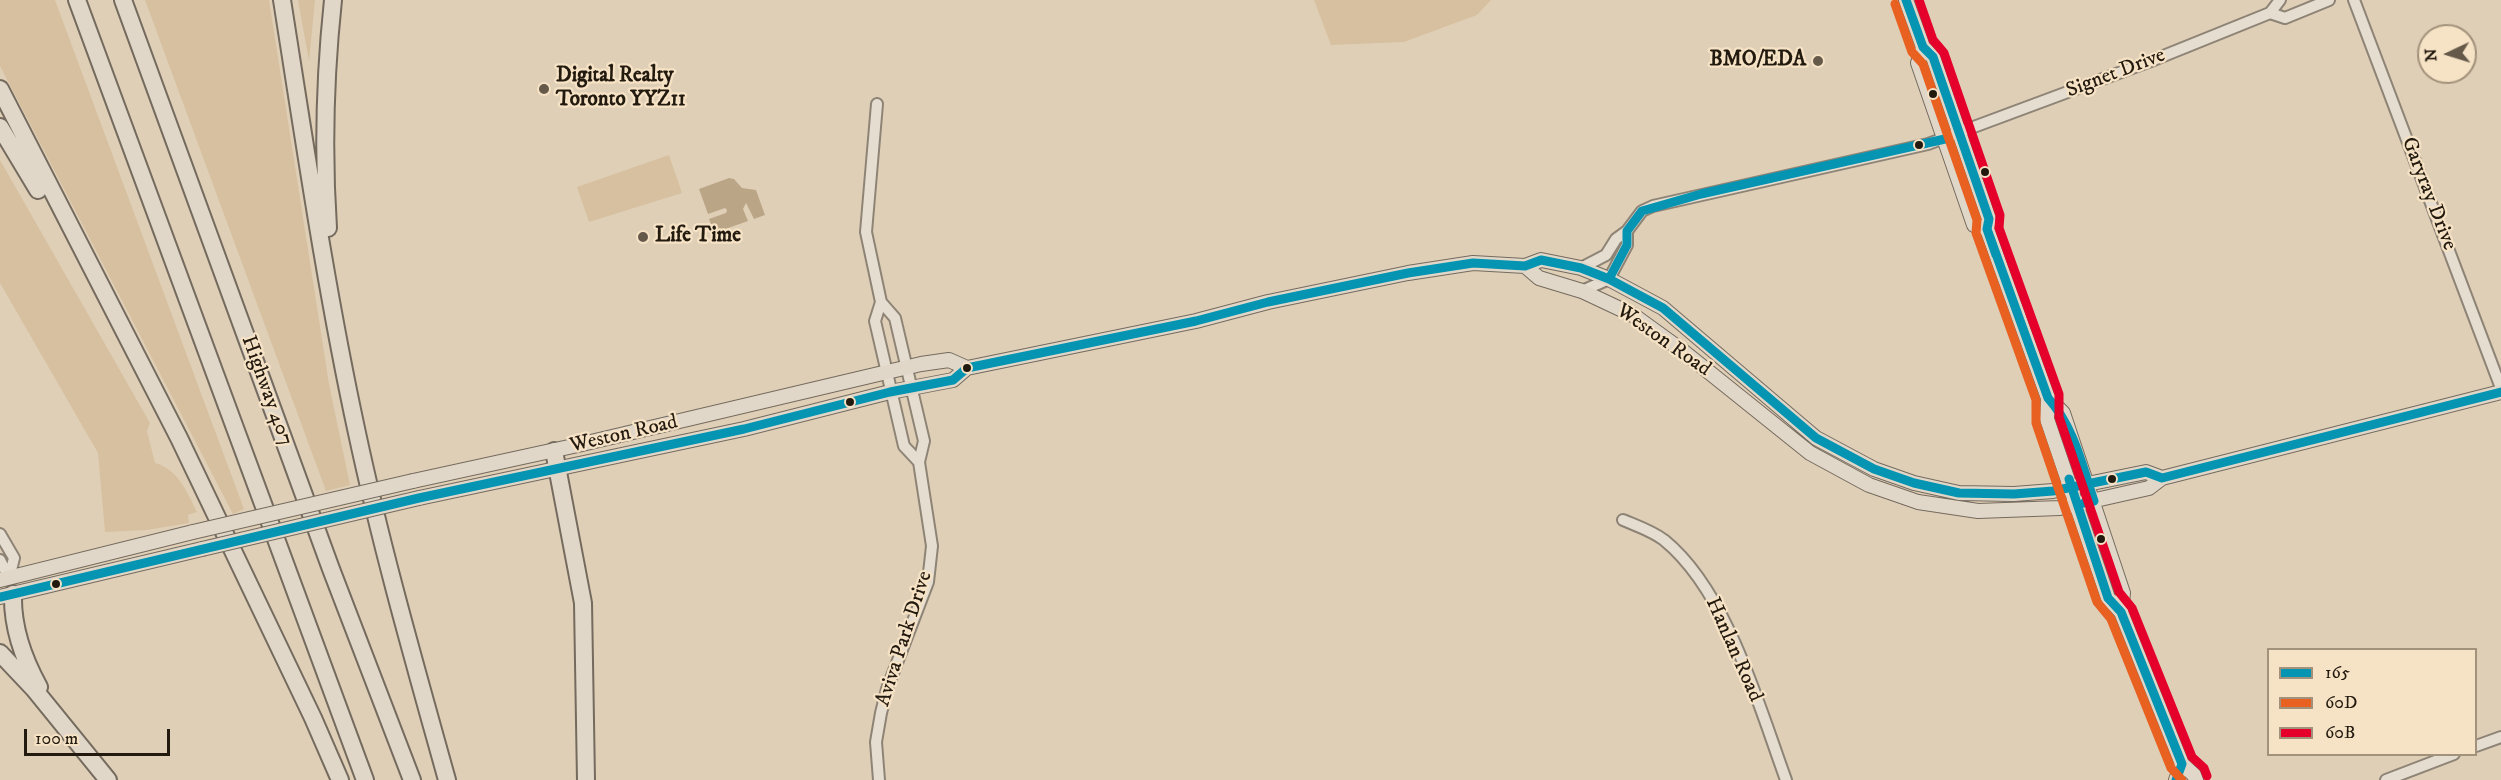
<!DOCTYPE html>
<html>
<head>
<meta charset="utf-8">
<style>
	body { margin:0 }
	#map { position:relative; width:2501px; height:780px; overflow:hidden; background:#e0cfb7; font-family:"IM FELL DW Pica",serif }
	canvas { display:block }
	.legend { position:absolute; left:2267px; top:648px; width:210px; height:108px; box-sizing:border-box; background:#f6e2c5; border:2px solid #a2927c; margin:0; padding:8px 10px; list-style:none; font-size:18px; color:#231a0f }
	.legend li { display:flex; align-items:center; gap:12px; height:30px }
	.legend b { width:30px; border:2px solid #a2927c }
	.north { position:absolute; left:2417px; top:24px; width:60px; height:60px; box-sizing:border-box; background:#f6e2c5; border:2px solid #a2927c; border-radius:50%; rotate:266deg; font-size:16px; font-weight:700; line-height:24px; text-align:center; color:#231a0f }
	.north::after { content:''; display:block; margin:auto; width:21px; height:27px; background:#65594a; clip-path:polygon(50% 0,100% 100%,50% 72%,0 100%) }
	.scale { position:absolute; left:24px; top:729px; width:146px; height:27px; box-sizing:border-box; border:3px solid #231a0f; border-top:0; padding-left:8px; font-size:18px; line-height:21px; white-space:nowrap; color:#231a0f; -webkit-text-stroke:4px #f6e2c5; paint-order:stroke }
</style>
</head>
<body>
<div id="map">
<canvas width="2501" height="780"></canvas>
<ul class="legend">
<li><b style="height:8px;background:#0594b1"></b>165</li>
<li><b style="height:8px;background:#e86121"></b>60D</li>
<li><b style="height:8px;background:#e4002b"></b>60B</li>
</ul>
<div class="north">N</div>
<div class="scale">100 m</div>
</div>
<script>
const c = document.querySelector('canvas').getContext('2d');
c.lineJoin = 'round';
function fillPath(path, color) { c.fillStyle = color; c.fill(path, 'evenodd'); }
function stroke(path, color, width, dash) { c.strokeStyle = color; c.lineWidth = width; c.lineCap = dash ? 'butt' : 'round'; c.setLineDash(dash || []); c.stroke(path); }
function label(font, color, halo, rows, align = 'center') {
  c.font = font + ' "IM FELL DW Pica",serif'; c.lineWidth = 4.5; c.setLineDash([]); c.textBaseline = 'middle'; c.strokeStyle = halo; c.fillStyle = color; for (const [text, x, y, turn = 0] of rows) {
    c.save(); c.translate(x, y); c.rotate((+turn || 0) * Math.PI / 180); c.textAlign = isNaN(turn) ? turn : align; if (halo) c.strokeText(text, 0, 0); c.fillText(text, 0, 0); c.restore();
  }
}
const green = new Path2D(`
	M0 0H55L244 509 233 514 0 66Z
	M145 0H269L329 384 350 485 326 491Z
	M298 0H315L309 61Z
	M1314 0H1491L1477 15 1404 42 1331 45Z
	M669 155 682 193 589 222 577 187Z
	M0 160 150 423 147 431 155 463C178 469 187 492 197 512L188 515 189 523 147 530 105 532 98 453 0 283Z`);
const water = new Path2D(`
	M729 178 734 179 742 188 756 190 765 215 754 219 746 203 743 209 748 221 714 233 709 219 726 213 727 210 725 208 708 214 699 189Z`);
const minor = new Path2D(`
	M2354 0 2501 388
	M2270 13 2285 18 2329 0
	M877 104 866 232 881 302 875 321 904 446 919 462
	M1581 268 1606 255 1616 239 1627 231 1642 211 1653 206 1928 144 2151 61 2270 13 2280 0
	M1582 291 1609 279 1627 245V231
	M1623 520C1637 526 1652 531 1664 540 1727 591 1759 706 1786 780
	M0 534 14 558 9 578
	M0 560 9 578
	M2476 746 2501 737
	M879 780 876 742 881 713 887 689 928 582 932 546 919 462 924 441 895 318 881 302
	M2386 780 2454 754`);
const major = new Path2D(`
	M1906 0 1923 47 1933 57 1989 219 1987 229 2048 398 2047 419 2108 598 2121 612 2182 764 2194 775 2196 780
	M1923 47 1918 63 1974 225 1987 229
	M1525 266 1539 278 1582 291 1633 315 1684 352 1810 453 1869 485 1918 502 1978 511 2060 508 2149 488 2162 478 2501 392
	M2048 398 2063 413 2123 593 2121 612
	M413 481 578 445 921 364 949 360 967 368
	M419 498 744 429 890 392 953 380 967 368 1196 321 1268 302 1408 273 1473 263 1525 266 1541 260 1581 268 1609 279 1663 308 1816 438 1874 469 1914 483 1959 493 2014 494 2053 491 2146 472 2162 478
	M0 580 193 532
	M0 597 202 549
	M2176 780 2182 764`);
const highway = new Path2D(`
	M77 0 365 780
	M123 0 331 569 412 780
	M282 0C305 145 326 290 357 433 382 550 415 665 447 780
	M0 89 179 438 313 718 340 780
	M0 127 38 190
	M328 228C323 152 325 75 333 0
	M554 451 583 603 586 780
	M13 594C12 627 23 658 39 687
	M0 653 34 689 108 780`);
const majorBridge = new Path2D(`
	M193 532 413 481
	M202 549 419 498`);
const bus1 = new Path2D(`
	M1906 0 1923 47 1933 57 1989 219 1987 229 1996 255
	M1987 229 2048 398C2074 427 2082 465 2094 501L2084 503
	M1609 279 1627 245V231L1642 211 1701 194 1945 139
	M2069 479 2108 598 2121 612 2182 764 2176 780
	M0 597 419 498 744 429 890 392 953 380 967 368 1196 321 1268 302 1408 273 1473 263 1525 266 1541 260 1581 268 1609 279 1663 308 1816 438 1874 469 1914 483 1959 493 2014 494 2053 491 2146 472 2162 478 2501 392`);
const bus2 = new Path2D(`
	M1895 4 1912 52 1923 64 1977 220 1976 233 2036 400V423L2097 602 2111 619 2171 768 2182 780`);
const bus3 = new Path2D(`
	M1919 0 1933 40 1944 53 2000 215 1999 228 2059 394V417L2119 592 2132 608 2192 757 2204 768 2207 776`);
const markers = [
	[1818,61,6,"#65594a"],
	[544,89,6,"#65594a"],
	[1933,94,5,"#231a0f"],
	[1919,145,5,"#231a0f"],
	[1985,172,5,"#231a0f"],
	[643,237,6,"#65594a"],
	[967,368,5,"#231a0f"],
	[850,402,5,"#231a0f"],
	[2112,479,5,"#231a0f"],
	[2101,539,5,"#231a0f"],
	[56,584,5,"#231a0f"]
];
const poiNames = [
	["BMO/EDA",1806,61,"right"],
	["Digital Realty",556,77],
	["Toronto YYZ11",556,101],
	["Life Time",655,237]
];
const streetNames = [
	["Signet Drive",2116,74,-21],
	["Garyray Drive",2428,194,69],
	["Weston Road",1663,341,35],
	["Highway 407",266,391,70],
	["Weston Road",624,435,-13],
	["Aviva Park Drive",905,639,-72],
	["Hanlan Road",1733,650,66]
];
fillPath(green, '#d6c09f');
fillPath(water, '#bba587');
stroke(minor, '#8e8476', 14);
stroke(major, '#746b5e', 16);
stroke(highway, '#746b5e', 20);
stroke(minor, '#e5ddd0', 10);
stroke(major, '#e1d7c9', 14);
stroke(highway, '#e1d7c9', 16);
stroke(majorBridge, '#746b5e', 16, []);
stroke(majorBridge, '#e1d7c9', 14);
stroke(bus1, '#0594b1', 9);
stroke(bus2, '#e86121', 9);
stroke(bus3, '#e4002b', 9);
for (const [x, y, r, color] of markers) { const dot = new Path2D(); dot.arc(x, y, r, 0, 2 * Math.PI); c.fillStyle = color; c.fill(dot); stroke(dot, '#f6e2c5', 2); }
label('bold 21px', '#231a0f', '#f6e2c5', poiNames, 'left');
label('21px', '#231a0f', '#f6e2c5', streetNames);
</script>
</body>
</html>
